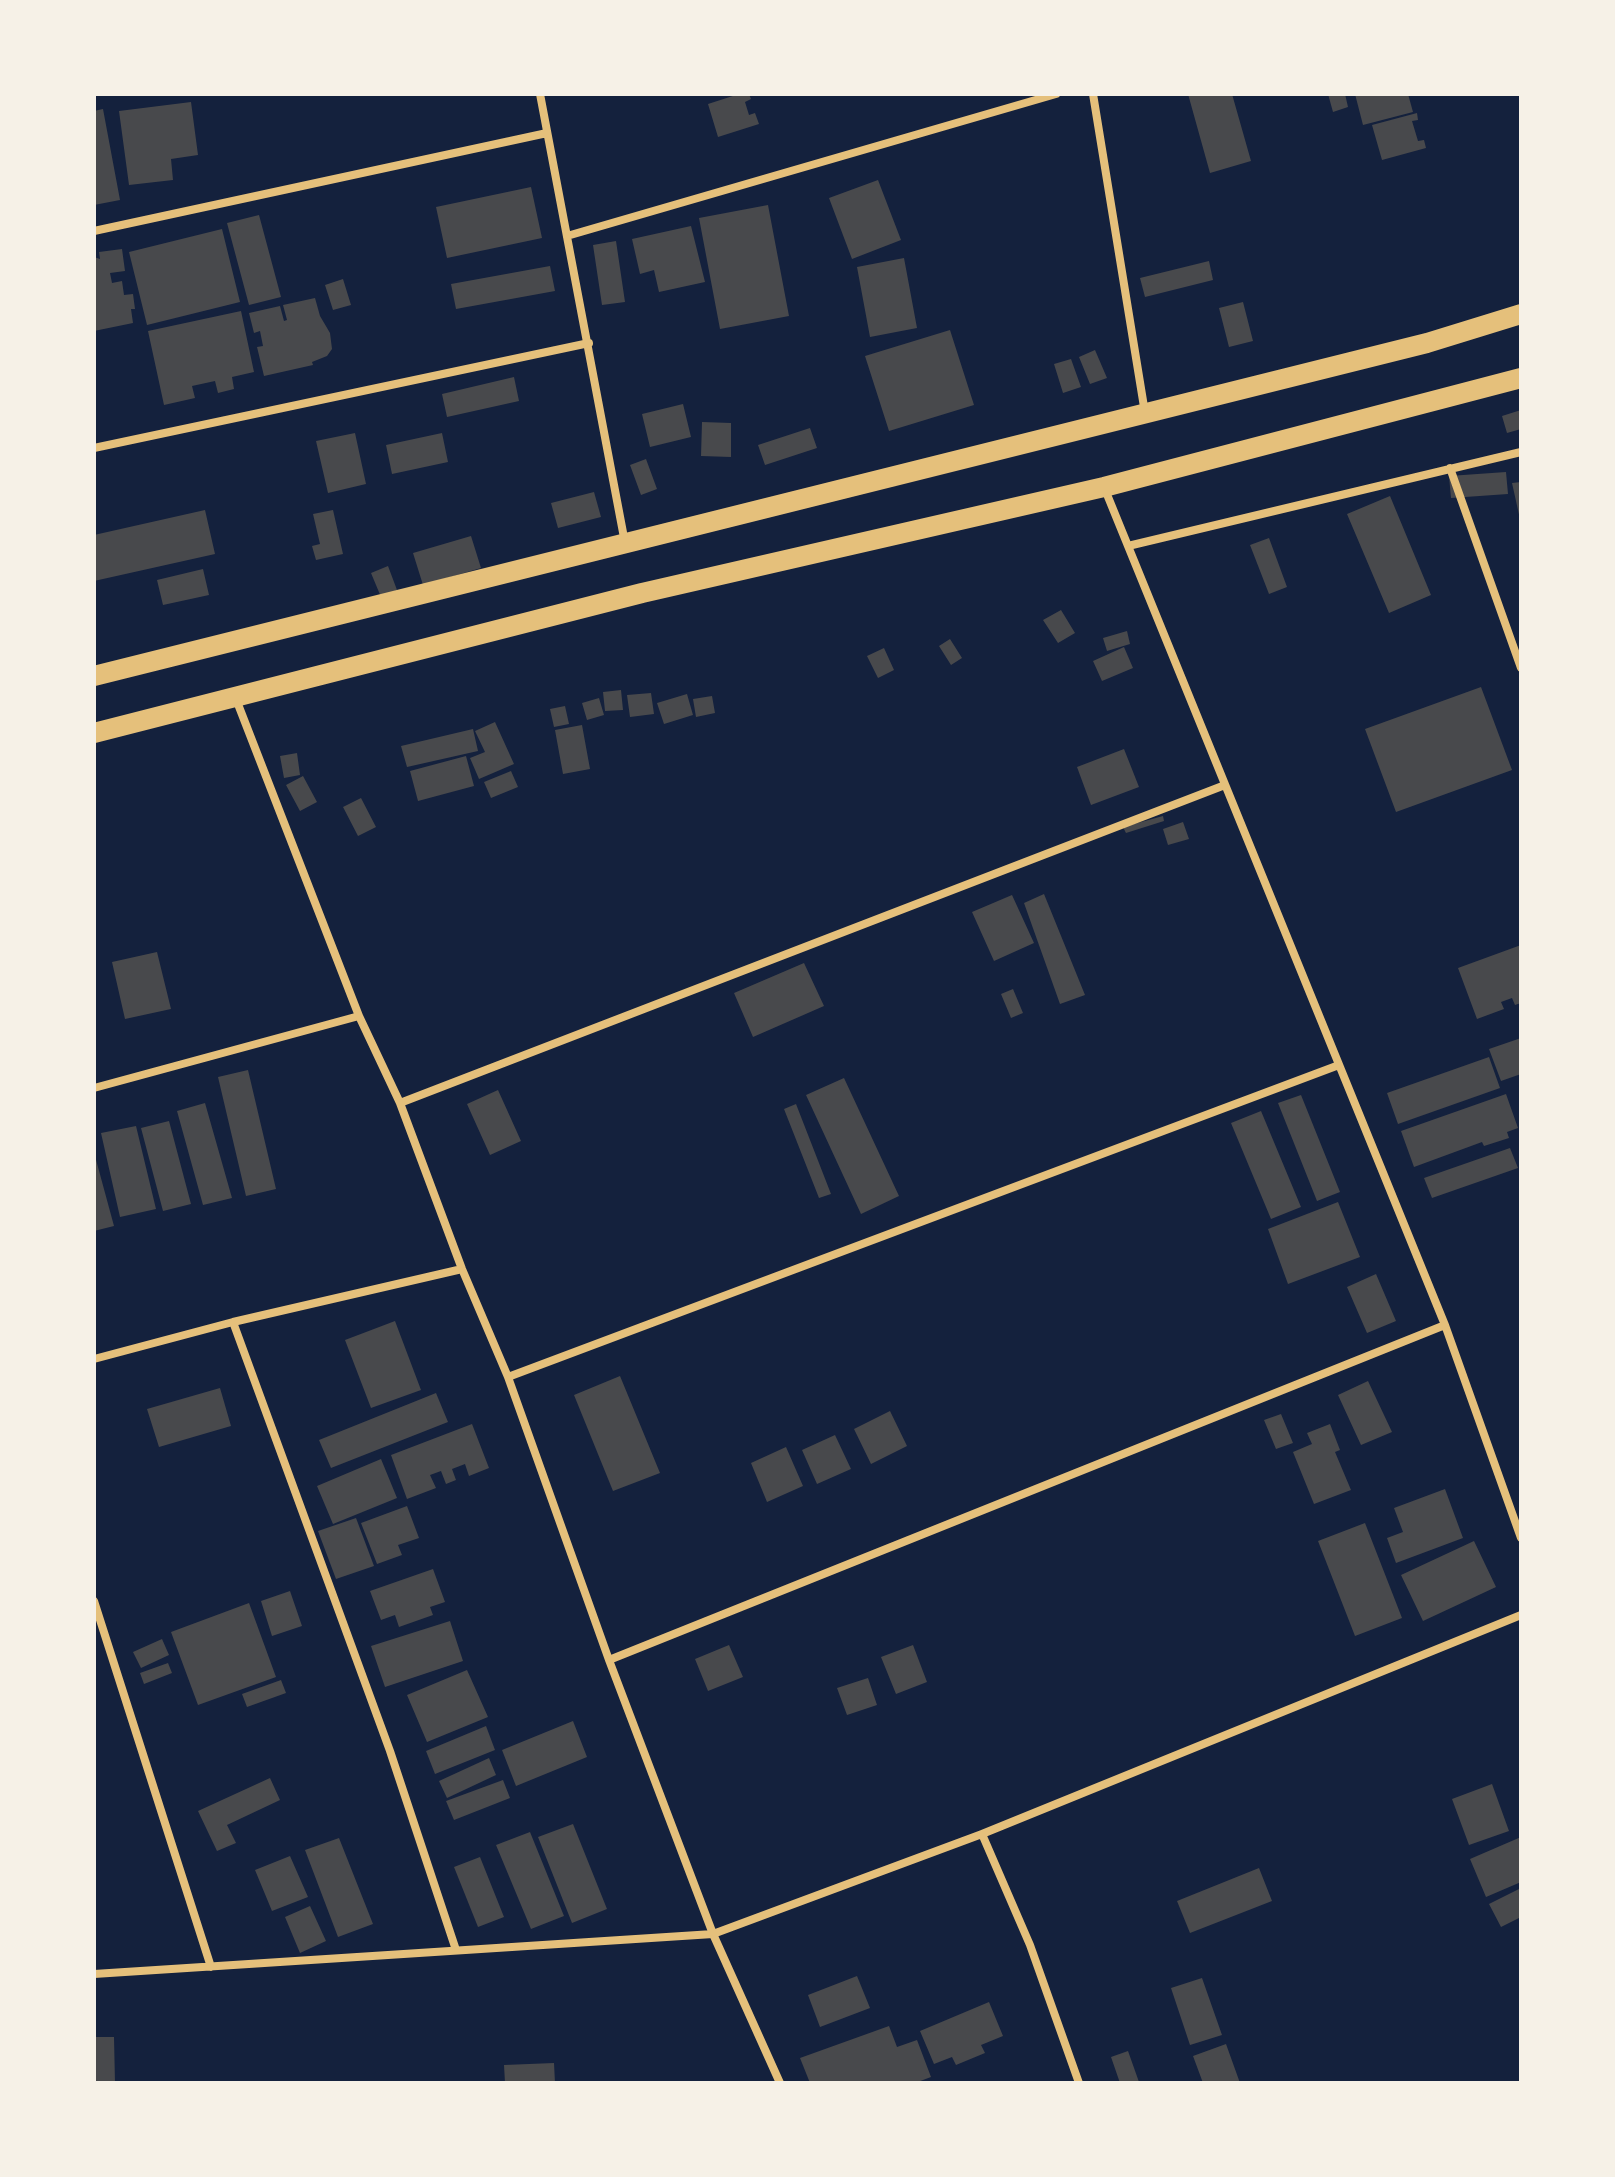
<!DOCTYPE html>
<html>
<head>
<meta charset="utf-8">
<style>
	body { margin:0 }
	#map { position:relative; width:1615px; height:2177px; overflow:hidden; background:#14213d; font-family:"Noto Sans",sans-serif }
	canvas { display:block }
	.frame { position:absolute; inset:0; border:96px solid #f6f1e7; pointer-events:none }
</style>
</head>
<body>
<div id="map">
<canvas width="1615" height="2177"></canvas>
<div class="frame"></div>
</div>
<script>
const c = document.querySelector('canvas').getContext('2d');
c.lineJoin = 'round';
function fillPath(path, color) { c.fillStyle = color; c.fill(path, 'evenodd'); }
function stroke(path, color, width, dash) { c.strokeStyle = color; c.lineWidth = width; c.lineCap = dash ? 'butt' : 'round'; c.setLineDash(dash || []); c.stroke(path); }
const building = new Path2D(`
	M739 94H749L751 99 745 102 749 115 755 113 759 124 718 137 708 104Z
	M1188 94H1232L1251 161 1210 173Z
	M1328 94H1345L1348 107 1333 112Z
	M1355 94H1408L1413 112 1363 125Z
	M191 102 198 155 171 159 173 180 129 185 119 111Z
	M103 109 120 200 94 205V111Z
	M1417 113 1418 120 1412 121 1418 141 1424 140 1426 148 1382 160 1372 125Z
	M878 180 901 240 852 259 829 198Z
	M531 187 542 238 447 258 436 207Z
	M768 205 789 316 720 329 699 218Z
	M259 215 281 297 249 305 227 223Z
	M691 226 705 282 659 292 654 270 640 274 632 239Z
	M222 229 240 302 147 325 129 252Z
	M616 241 625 302 602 305 593 245Z
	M122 249 125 271 110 273 112 283 122 281 124 295 133 294 135 309H131L133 323 94 331V257L100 259 99 252Z
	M904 258 917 328 870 337 857 267Z
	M1209 261 1213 280 1145 297 1140 278Z
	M550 266 555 291 456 309 451 284Z
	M343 279 351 305 333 310 325 285Z
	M315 298 320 316 330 333 332 349 327 356 312 362 313 365 264 376 257 347 263 346 260 331 254 333 249 313 280 306 284 321 287 320 283 305Z
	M1243 302 1253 341 1229 347 1219 308Z
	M241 311 254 372 232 377 234 389 218 393 215 381 192 386 195 398 164 405 148 331Z
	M950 330 974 405 889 431 865 356Z
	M1095 350 1107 378 1090 384 1079 357Z
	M1071 359 1081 387 1063 393 1054 364Z
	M514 377 519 401 447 417 442 394Z
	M683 404 691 437 650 447 642 414Z
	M1521 410V429L1507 433 1502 416Z
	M702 422 731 423V457L701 456Z
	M810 428 817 448 765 465 758 445Z
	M355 433 366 484 328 493 316 441Z
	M442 433 448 462 392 474 386 445Z
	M646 459 657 489 641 495 630 465Z
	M1506 472 1508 494 1451 498 1449 476Z
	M1521 482V519H1520L1512 483Z
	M594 492 601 517 558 528 551 503Z
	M1390 496 1431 595 1389 613 1347 514Z
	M205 510 215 554 94 581V535Z
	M333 510 343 554 316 560 312 546 320 544 313 514Z
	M471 536 481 568 423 585 413 553Z
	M1269 538 1287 587 1269 594 1250 545Z
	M388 566 397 590 381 597 371 573Z
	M203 569 209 595 163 605 157 580Z
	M1061 610 1075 633 1058 643 1043 620Z
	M1127 631 1130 644 1107 651 1103 638Z
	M950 639 962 658 951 665 939 646Z
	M1124 647 1133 668 1102 681 1093 661Z
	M884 648 894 670 878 678 867 656Z
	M1481 687 1512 770 1396 812 1365 729Z
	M621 690 623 710 605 711 603 692Z
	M651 693 654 714 630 717 627 695Z
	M687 694 693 715 664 724 657 703Z
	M712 696 715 713 696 717 693 699Z
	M599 698 604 715 587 720 582 703Z
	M565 706 569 724 554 727 550 709Z
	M495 722 514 764 479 779 470 758 485 752 475 731Z
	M582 725 590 769 563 774 555 730Z
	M473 729 478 751 407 767 401 746Z
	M1124 749 1139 787 1091 805 1077 767Z
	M297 753 300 775 284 778 280 756Z
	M466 756 474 786 418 801 410 771Z
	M511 771 518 787 491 798 484 782Z
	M303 776 317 802 300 811 286 785Z
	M361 798 376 827 358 836 343 807Z
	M1163 816 1164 821 1126 833 1123 827Z
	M1183 822 1189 839 1168 845 1163 829Z
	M1044 894 1085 995 1060 1004 1024 903Z
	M1012 895 1034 943 994 961 972 912Z
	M1521 945V1003L1515 1005 1512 998 1501 1002 1504 1009 1477 1019 1458 968Z
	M157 952 171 1009 125 1019 112 962Z
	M804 963 824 1006 753 1037 734 993Z
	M1013 989 1023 1013 1011 1018 1001 994Z
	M1521 1038V1074L1501 1081 1489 1049Z
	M1489 1057 1500 1088 1398 1124 1387 1093Z
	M248 1070 276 1189 246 1196 218 1077Z
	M844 1078 899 1196 861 1214 806 1095Z
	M498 1090 521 1141 490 1155 467 1104Z
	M1506 1094 1518 1128 1507 1132 1509 1138 1484 1146 1482 1142 1414 1167 1401 1131Z
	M1301 1095 1340 1192 1317 1201 1278 1103Z
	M205 1103 232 1198 203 1205 177 1111Z
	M796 1104 831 1194 819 1198 784 1109Z
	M1261 1111 1301 1207 1271 1219 1231 1123Z
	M169 1121 191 1204 163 1211 141 1128Z
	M136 1126 156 1209 120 1217 101 1133Z
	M1510 1148 1518 1168 1432 1198 1424 1178Z
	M95 1156 114 1226 94 1231V1157Z
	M1338 1202 1360 1257 1288 1284 1268 1229Z
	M1376 1274 1396 1321 1367 1333 1347 1287Z
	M395 1321 421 1390 371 1408 345 1340Z
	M620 1376 660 1473 613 1491 574 1395Z
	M1368 1381 1392 1432 1361 1445 1338 1395Z
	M220 1388 231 1426 159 1447 147 1409Z
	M436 1393 448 1422 331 1468 319 1440Z
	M890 1411 907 1446 871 1464 854 1429Z
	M1281 1414 1293 1443 1276 1449 1264 1420Z
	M472 1424 489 1468 469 1476 465 1464 452 1469 456 1480 446 1484 441 1471 430 1475 436 1488 407 1499 391 1455Z
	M1330 1424 1340 1450 1335 1452 1351 1490 1314 1504 1293 1452 1312 1444 1307 1433Z
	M835 1435 851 1469 817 1484 802 1450Z
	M786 1447 803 1486 767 1502 751 1463Z
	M381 1459 397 1498 333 1524 317 1486Z
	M1445 1489 1463 1538 1396 1563 1387 1538 1403 1532 1394 1508Z
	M407 1506 419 1538 398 1545 402 1555 377 1564 361 1523Z
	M356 1518 374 1566 336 1579 318 1531Z
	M1365 1523 1402 1618 1355 1636 1318 1541Z
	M1474 1541 1496 1587 1423 1621 1401 1575Z
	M433 1569 445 1602 430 1607 433 1615 399 1627 395 1615 381 1620 370 1591Z
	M290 1591 302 1626 272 1636 261 1601Z
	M249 1603 276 1677 198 1705 171 1632Z
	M450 1621 463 1661 385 1687 371 1646Z
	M162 1639 169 1655 141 1668 133 1652Z
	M729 1645 743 1677 708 1691 695 1659Z
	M913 1645 927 1682 896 1694 881 1657Z
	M168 1663 172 1673 144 1684 140 1673Z
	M467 1670 488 1717 427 1742 407 1695Z
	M868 1678 877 1705 847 1715 837 1688Z
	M281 1680 286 1693 247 1707 242 1694Z
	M573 1721 587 1757 516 1786 502 1750Z
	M486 1726 495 1750 435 1774 426 1751Z
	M489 1758 496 1775 447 1798 439 1781Z
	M270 1778 280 1800 227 1825 236 1843 217 1851 198 1811Z
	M503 1780 510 1798 454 1820 446 1801Z
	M1492 1784 1509 1831 1469 1845 1452 1799Z
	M573 1824 607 1909 572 1923 538 1837Z
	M530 1832 564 1916 531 1929 496 1845Z
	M1521 1837V1882L1486 1897 1470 1859Z
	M339 1838 373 1924 338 1937 305 1850Z
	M290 1856 308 1897 272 1911 255 1870Z
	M480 1857 504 1917 478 1927 454 1867Z
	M1259 1868 1272 1901 1190 1933 1177 1901Z
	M1521 1888V1917L1501 1927 1489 1904Z
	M310 1906 326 1941 300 1953 285 1917Z
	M857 1976 870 2008 820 2027 808 1995Z
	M1202 1978 1222 2035 1190 2045 1171 1988Z
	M989 2002 1003 2036 981 2045 985 2053 956 2065 952 2057 934 2064 920 2031Z
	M889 2026 897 2047 917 2040 931 2077 915 2083H810L800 2058Z
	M94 2037H114L115 2083H94Z
	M1226 2044 1240 2083H1203L1193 2056Z
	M1128 2051 1139 2082 1120 2083 1111 2057Z
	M554 2063 555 2083H505L504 2065Z`);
const minor = new Path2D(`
	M540 94 625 543
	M1093 94 1145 413
	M94 231 547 133
	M567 236 1056 94
	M94 448 589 343
	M1450 468 1521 668
	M1104 487 1445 1325 1521 1538
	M1128 546 1521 452
	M236 699 359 1016 400 1103 462 1269 508 1377 609 1660 713 1934 780 2083
	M94 1088 359 1016
	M400 1103 1225 785
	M233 1322 390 1751 456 1950
	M94 1359 233 1322 462 1269
	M508 1377 1339 1065
	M94 1601 211 1967
	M609 1660 1445 1325
	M982 1834 1030 1945 1079 2083
	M94 1974 713 1934 982 1834 1521 1615`);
const primary = new Path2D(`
	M94 676 1427 343 1521 314
	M94 733 642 593 1104 487 1521 378`);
fillPath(building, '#48494c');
stroke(minor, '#e5c07b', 8);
stroke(primary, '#e5c07b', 20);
</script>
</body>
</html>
